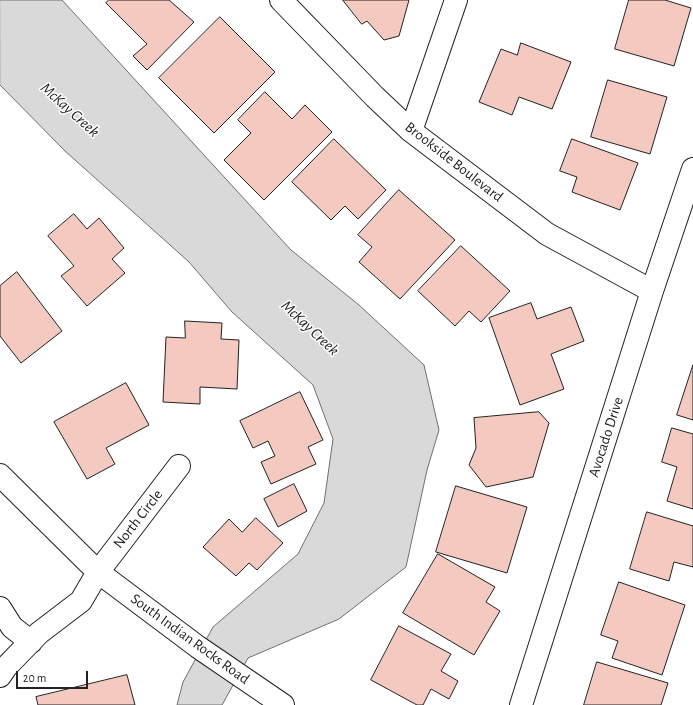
<!DOCTYPE html>
<html>
<head>
<meta charset="utf-8">
<style>
	body { margin:0 }
	#map { position:relative; width:693px; height:705px; overflow:hidden; background:#fff; font-family:"Alegreya Sans",sans-serif }
	canvas { display:block }
	.scale { position:absolute; left:16px; top:671px; width:72px; height:18px; box-sizing:border-box; border:2px solid #222; border-top:0; padding-left:5px; font-size:12px; line-height:14px; white-space:nowrap; color:#222; -webkit-text-stroke:3px #fff; paint-order:stroke }
</style>
</head>
<body>
<div id="map">
<canvas width="693" height="705"></canvas>
<div class="scale">20 m</div>
</div>
<script>
const c = document.querySelector('canvas').getContext('2d');
c.lineJoin = 'round';
function fillPath(path, color) { c.fillStyle = color; c.fill(path, 'evenodd'); }
function stroke(path, color, width, dash) { c.strokeStyle = color; c.lineWidth = width; c.lineCap = dash ? 'butt' : 'round'; c.setLineDash(dash || []); c.stroke(path); }
function label(font, color, halo, rows, align = 'center') {
  c.font = font + ' "Alegreya Sans",sans-serif'; c.lineWidth = 3; c.setLineDash([]); c.textBaseline = 'middle'; c.strokeStyle = halo; c.fillStyle = color; for (const [text, x, y, turn = 0] of rows) {
    c.save(); c.translate(x, y); c.rotate((+turn || 0) * Math.PI / 180); c.textAlign = isNaN(turn) ? turn : align; if (halo) c.strokeText(text, 0, 0); c.fillText(text, 0, 0); c.restore();
  }
}
const water = new Path2D(`
	M0 0H62L291 250 359 305 424 365 439 430 427 470 406 567 339 619 248 658 222 705H177L183 682 213 627 298 554 324 503 333 439 313 385 232 312 189 262 65 151 0 85Z`);
const building = new Path2D(`
	M109 0H169L194 22 147 70 133 56 147 44 106 3Z
	M343 0H409L399 36 384 40 367 21 362 24Z
	M629 0H665L691 8 674 66 615 49Z
	M220 17 275 72 214 133 159 78Z
	M521 43 571 62 552 109 519 97 512 115 479 102 501 49 517 55Z
	M608 80 667 97 650 154 591 137Z
	M265 92 292 119 305 105 332 132 264 200 224 160 251 133 238 120Z
	M334 139 386 190 358 219 345 206 331 220 292 182Z
	M572 139 638 163 620 210 572 192 577 177 560 171Z
	M399 190 455 240 400 299 359 262 372 247 358 235Z
	M74 214 87 229 99 218 124 248 112 259 125 273 87 306 61 276 74 266 48 236Z
	M461 246 510 291 481 322 469 311 455 326 418 291Z
	M17 272 62 331 21 363 0 336V286Z
	M531 303 537 319 571 307 584 341 551 354 564 389 520 405 489 318Z
	M185 321 222 323 221 339 239 340 237 389 200 387V404L163 402 166 337 185 338Z
	M693 365V420L677 415Z
	M126 383 149 425 106 448 115 464 87 479 54 422Z
	M300 392 323 440 308 447 316 464 271 484 261 462 275 456 268 441 253 448 240 421Z
	M539 412 549 423 533 477 486 487 469 465 476 448 474 418Z
	M672 428 693 434V509L667 501 677 467 662 462Z
	M294 484 307 511 278 527 264 499Z
	M456 486 527 507 507 573 436 552Z
	M647 512 693 526V567L674 562 669 581 630 569Z
	M256 518 283 543 257 570 249 563 236 576 203 547 229 519 242 532Z
	M438 554 495 587 486 602 500 611 474 655 403 613Z
	M619 582 685 605 662 675 612 658 618 641 601 635Z
	M399 626 451 654 441 671 458 681 449 699 431 689 423 705H417L371 680Z
	M597 662 668 683 661 705H584Z
	M127 675 135 705H38L36 697Z`);
const minor = new Path2D(`
	M281 0 375 97 411 131 547 234 652 291
	M411 131 456 0
	M0 475 98 572 198 647 283 705
	M0 608 12 627 31 642
	M0 676 6 667 39 633 81 601 98 572 179 466
	M521 705 652 291 693 169`);
const streetNames = [
	["Brookside Boulevard",454,162,38],
	["Avocado Drive",606,437,-72],
	["North Circle",138,519,-52],
	["South Indian Rocks Road",190,639,36]
];
const waterNames = [
	["McKay Creek",70,110,42],
	["McKay Creek",310,328,43]
];
fillPath(water, '#d9d9d9');
stroke(water, '#6f6f6f', 1);
fillPath(building, '#f3c9c0');
stroke(building, '#222', 1);
stroke(minor, '#222', 24);
stroke(minor, '#fff', 22);
label('15px', '#222', '#fff', streetNames);
label('italic 16px', '#222', '#fff', waterNames);
</script>
</body>
</html>
